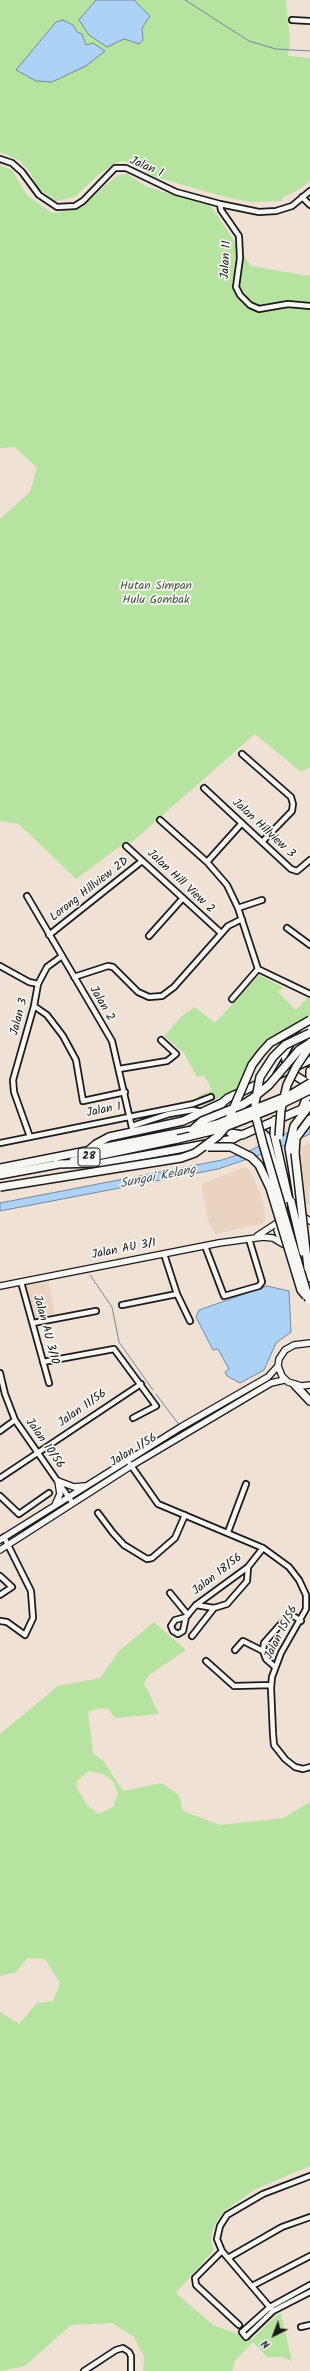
<!DOCTYPE html>
<html>
<head>
<meta charset="utf-8">
<style>
  body { margin:0 }
  #map { position:relative; width:310px; height:2371px; overflow:hidden; background:#efe2d5; font-family:Kalam,sans-serif }
  canvas { display:block }
  .north { position:absolute; left:254px; top:2315px; width:40px; height:40px; -webkit-text-stroke:3px #f6f6f2; paint-order:stroke; rotate:222deg; font-size:11px; font-weight:700; line-height:16px; text-align:center; color:#1c1c1c }
  .north::after { content:''; display:block; margin:auto; width:14px; height:18px; background:#1c1c1c; clip-path:polygon(50% 0,100% 100%,50% 72%,0 100%) }
</style>
</head>
<body>
<div id="map">
<canvas width="310" height="2371"></canvas>
<div class="north">N</div>
</div>
<script>
const g = document.querySelector('canvas').getContext('2d');
g.lineJoin = 'round';
function fill(path, color) { g.fillStyle = color; g.fill(path, 'evenodd'); }
const shape = rows => new Path2D(rows.map(r => 'M' + r).join(''));
function stroke(path, color, width, dash) { g.strokeStyle = color; g.lineWidth = width; g.lineCap = dash ? 'butt' : 'round'; g.setLineDash(dash || []); g.stroke(path); }
function drawText(font, color, halo, rows, align = 'center') {
  g.font = font + ' Kalam,sans-serif'; g.lineWidth = 3.5; g.setLineDash([]); g.textBaseline = 'middle'; g.strokeStyle = halo; g.fillStyle = color; for (const [text, x, y, turn = 0] of rows) {
    g.save(); g.translate(x, y); g.rotate((+turn || 0) * Math.PI / 180); g.textAlign = isNaN(turn) ? turn : align; if (halo) g.strokeText(text, 0, 0); g.fillText(text, 0, 0); g.restore();
  }
}
fill(shape([
  [310,1143,310,1206,305,1203,297,1149],
  [245,1167,250,1170,260,1192,266,1219,262,1224,215,1234,208,1220,201,1184],
  [48,1280,56,1317,34,1321,24,1285]
]), '#ead4c0');
fill(shape([
  [0,0,286,0,290,42,288,56,310,58,310,181,300,189,282,198,282,201,251,202,229,198,152,176,131,163,123,161,114,164,98,175,75,197,56,201,37,187,30,172,19,160,0,152],
  [0,165,12,170,27,195,52,213,81,208,107,184,119,175,127,174,147,187,211,206,251,266,310,276,310,767,301,772,255,734,131,843,127,841,76,879,19,824,0,821,0,519,30,492,37,468,15,447,0,448],
  [259,975,284,988,278,992,296,1010,308,997,310,1000,310,1019,265,1045,238,1089,203,1106,198,1096,212,1090,204,1075,197,1077,184,1053,164,1036,182,1016,195,1007,215,1023],
  [154,1622,186,1650,149,1675,144,1683,159,1714,115,1718,109,1709,100,1708,88,1712,93,1753,104,1762,123,1791,162,1783,179,1795,183,1811,220,1825,283,1818,310,1802,310,1774,310,2166,256,2189,223,2212,214,2226,211,2240,214,2250,176,2293,213,2325,252,2339,278,2314,281,2314,292,2361,281,2357,267,2357,253,2342,235,2361,232,2371,143,2371,144,2357,134,2337,112,2323,71,2325,25,2366,0,2371,0,2012,19,2024,37,2003,53,2001,60,1983,45,1959,28,1958,16,1972,0,1976,0,1734,58,1686,100,1678,119,1651],
  [89,1771,104,1774,113,1781,118,1794,113,1807,99,1814,88,1806,76,1787,78,1780]
]), '#b7e3a1');
const water = shape([
  [96,0,134,0,150,16,142,28,143,40,139,44,124,39,107,47,89,35,79,20,96,0],
  [63,20,73,25,77,32,82,34,86,45,93,43,105,51,86,66,52,82,36,81,16,70,56,22,63,20],
  [310,1122,310,1134,274,1150,218,1169,0,1211,0,1203,222,1160,249,1151,310,1122],
  [267,1286,289,1291,291,1332,276,1343,264,1370,240,1383,227,1376,225,1372,229,1369,218,1349,213,1350,196,1317,199,1310,267,1286]
]);
fill(water, '#acd2f5');
stroke(water, '#72899e', 1);
stroke(shape([
  [185,0,249,41,276,49,310,51],
  [90,1275,112,1307,119,1342,153,1390],
  [156,1394,180,1426]
]), '#72899e', 1);
const minor = shape([
  [292,20,310,21],
  [0,159,12,163,22,172,39,195,57,207,75,206,83,201,115,168,126,168,176,192,220,204,259,212,276,211,292,206,310,191],
  [302,197,310,205],
  [220,204,221,210,239,236,240,258,236,287,240,295,250,305,259,309,288,304,310,306],
  [242,754,291,797,293,804,292,811,262,842],
  [204,788,291,869,297,871,310,860],
  [160,820,207,862,227,885,238,908,258,969,310,994],
  [126,846,221,933],
  [207,862,242,823],
  [27,896,112,1041,133,1132],
  [238,908,262,900],
  [287,928,310,945],
  [49,935,142,861],
  [149,936,183,898],
  [0,966,29,982,38,984],
  [74,977,108,966,113,967,138,992,149,997,162,996,174,987,228,926,242,919],
  [232,999,258,969],
  [34,1006,47,1015,63,1036,76,1060,83,1101,125,1092],
  [299,1036,310,1026],
  [286,1066,284,1057,292,1042],
  [119,1069,167,1061,176,1054,161,1040],
  [265,1081,282,1052],
  [132,1126,169,1114,193,1110,215,1115],
  [30,1137,14,1092,13,1080,34,1006,38,984,47,967,62,956],
  [0,1143,193,1104,211,1097],
  [205,1246,224,1296,259,1286,262,1282,249,1239],
  [164,1254,177,1294,190,1321],
  [21,1282,49,1383],
  [122,1305,177,1294],
  [33,1323,96,1311],
  [43,1362,114,1349,156,1406,133,1418],
  [0,1373,5,1394,15,1420,72,1502],
  [0,1431,15,1420],
  [130,1464,158,1504,263,1548,289,1567,299,1580,306,1595,306,1609,281,1653,272,1677,271,1688,273,1734,274,1745,285,1759,295,1767,303,1769,310,1767],
  [0,1478,141,1384],
  [0,1496,19,1514,49,1493],
  [98,1513,113,1533,124,1545,147,1559,152,1558,175,1538,185,1515],
  [228,1532,246,1484],
  [170,1593,188,1615],
  [0,1595,12,1587,0,1576],
  [196,1605,214,1608,227,1604,247,1581,248,1567],
  [186,1617,175,1620,171,1626,173,1631,178,1634,183,1631,186,1617,196,1605,248,1567,263,1548],
  [0,1621,7,1622,25,1635,33,1618,31,1591,4,1537],
  [192,1636,214,1608],
  [235,1650,243,1641,263,1651],
  [206,1661,234,1686,271,1685],
  [275,1667,266,1659,263,1651,264,1643,288,1616,292,1615,301,1621],
  [222,2251,195,2278,196,2285,239,2325],
  [228,2258,282,2227,310,2217],
  [310,2285,270,2307,242,2332,246,2337,273,2311,310,2292],
  [252,2286,310,2256],
  [273,2311,222,2251,217,2239,220,2226,227,2215,263,2194,310,2176],
  [301,2327,310,2325],
  [84,2371,116,2350,123,2348,129,2352,131,2356,131,2371]
]);
const major = shape([
  [257,1236,280,1221],
  [282,1243,277,1230,284,1217,298,1213,310,1221],
  [0,1286,219,1243,263,1237,273,1238,283,1244],
  [310,1343,294,1345,285,1350,279,1359,278,1366,282,1376,288,1382,301,1386,310,1385],
  [58,1481,74,1487,84,1486],
  [55,1505,60,1494,58,1481],
  [0,1540,181,1427,268,1377,278,1366],
  [0,1550,131,1466,271,1383,284,1380]
]);
const highway = shape([
  [288,1071,304,1081,307,1088,308,1094,302,1109,242,1135,231,1133,221,1125,219,1111,222,1103,228,1098,310,1060],
  [310,1071,310,1076],
  [275,1120,274,1134,288,1196,291,1205,302,1215],
  [257,1128,266,1136,284,1202,283,1213],
  [89,1150,96,1144,109,1137,183,1121,222,1103],
  [295,1153,296,1138,310,1119],
  [73,1161,178,1139],
  [56,1164,103,1163,233,1139,240,1135],
  [0,1168,192,1130],
  [0,1175,59,1164],
  [297,1196,289,1148,294,1126,310,1105],
  [308,1268,310,1278],
  [295,1385,310,1401]
]);
stroke(minor, '#1c1c1c', 8);
stroke(major, '#1c1c1c', 8);
stroke(highway, '#1c1c1c', 10);
stroke(minor, '#f6f6f2', 4.5);
stroke(major, '#f6f6f2', 5.5);
stroke(highway, '#f6f6f2', 7);
const highwayBridge = shape([
  [192,1130,202,1121,242,1105,253,1098,269,1085,299,1050,310,1043],
  [194,1130,217,1124,290,1095,310,1083],
  [279,1136,281,1110,287,1085,296,1067,310,1046],
  [178,1139,220,1129,271,1109,310,1090],
  [208,1147,231,1147,251,1157,259,1165,270,1188,301,1290,306,1296],
  [295,1153,308,1268],
  [0,1187,181,1158,195,1153,218,1136,225,1128,252,1065,261,1053,270,1043,310,1020],
  [291,1201,303,1252],
  [309,1300,263,1144,256,1117,255,1103,260,1077,273,1057,285,1045,310,1033]
]);
stroke(highwayBridge, '#1c1c1c', 10, []);
stroke(highwayBridge, '#f6f6f2', 7);
for (const [x, y, w] of [
  [89,1157,22]
]) { const box = new Path2D(); box.roundRect(x - w / 2, y - 9, w, 18, 3); g.fillStyle = '#f6f6f2'; g.fill(box); stroke(box, '#1c1c1c', 1); }
drawText('bold 11px', '#1c1c1c', null, [
  ["28",89,1157]
]);
drawText('12px', '#1c1c1c', '#f6f6f2', [
  ["Jalan 1",146,168,24],
  ["Jalan 11",227,260,-87],
  ["Jalan Hillview 3",263,829,43],
  ["Jalan Hill View 2",180,882,43],
  ["Lorong Hillview 2D",90,890,-38],
  ["Jalan 2",101,1004,60],
  ["Jalan 3",20,1017,-75],
  ["Jalan 1",104,1111,-11],
  ["Jalan AU 3/1",124,1250,-11],
  ["Jalan AU 3/10",45,1330,75],
  ["Jalan 11/56",83,1409,-35],
  ["Jalan 10/56",44,1444,55],
  ["Jalan 1/56",134,1451,-31],
  ["Jalan 18/56",218,1575,-38],
  ["Jalan 15/56",282,1633,-63]
]);
drawText('12px', '#4a5844', '#f6f6f2', [
  ["Hutan Simpan",156,587],
  ["Hulu Gombak",156,601]
]);
drawText('italic 13px', '#47535d', '#f6f6f2', [
  ["Sungai Kelang",158,1178,-11]
]);
</script>
</body>
</html>
